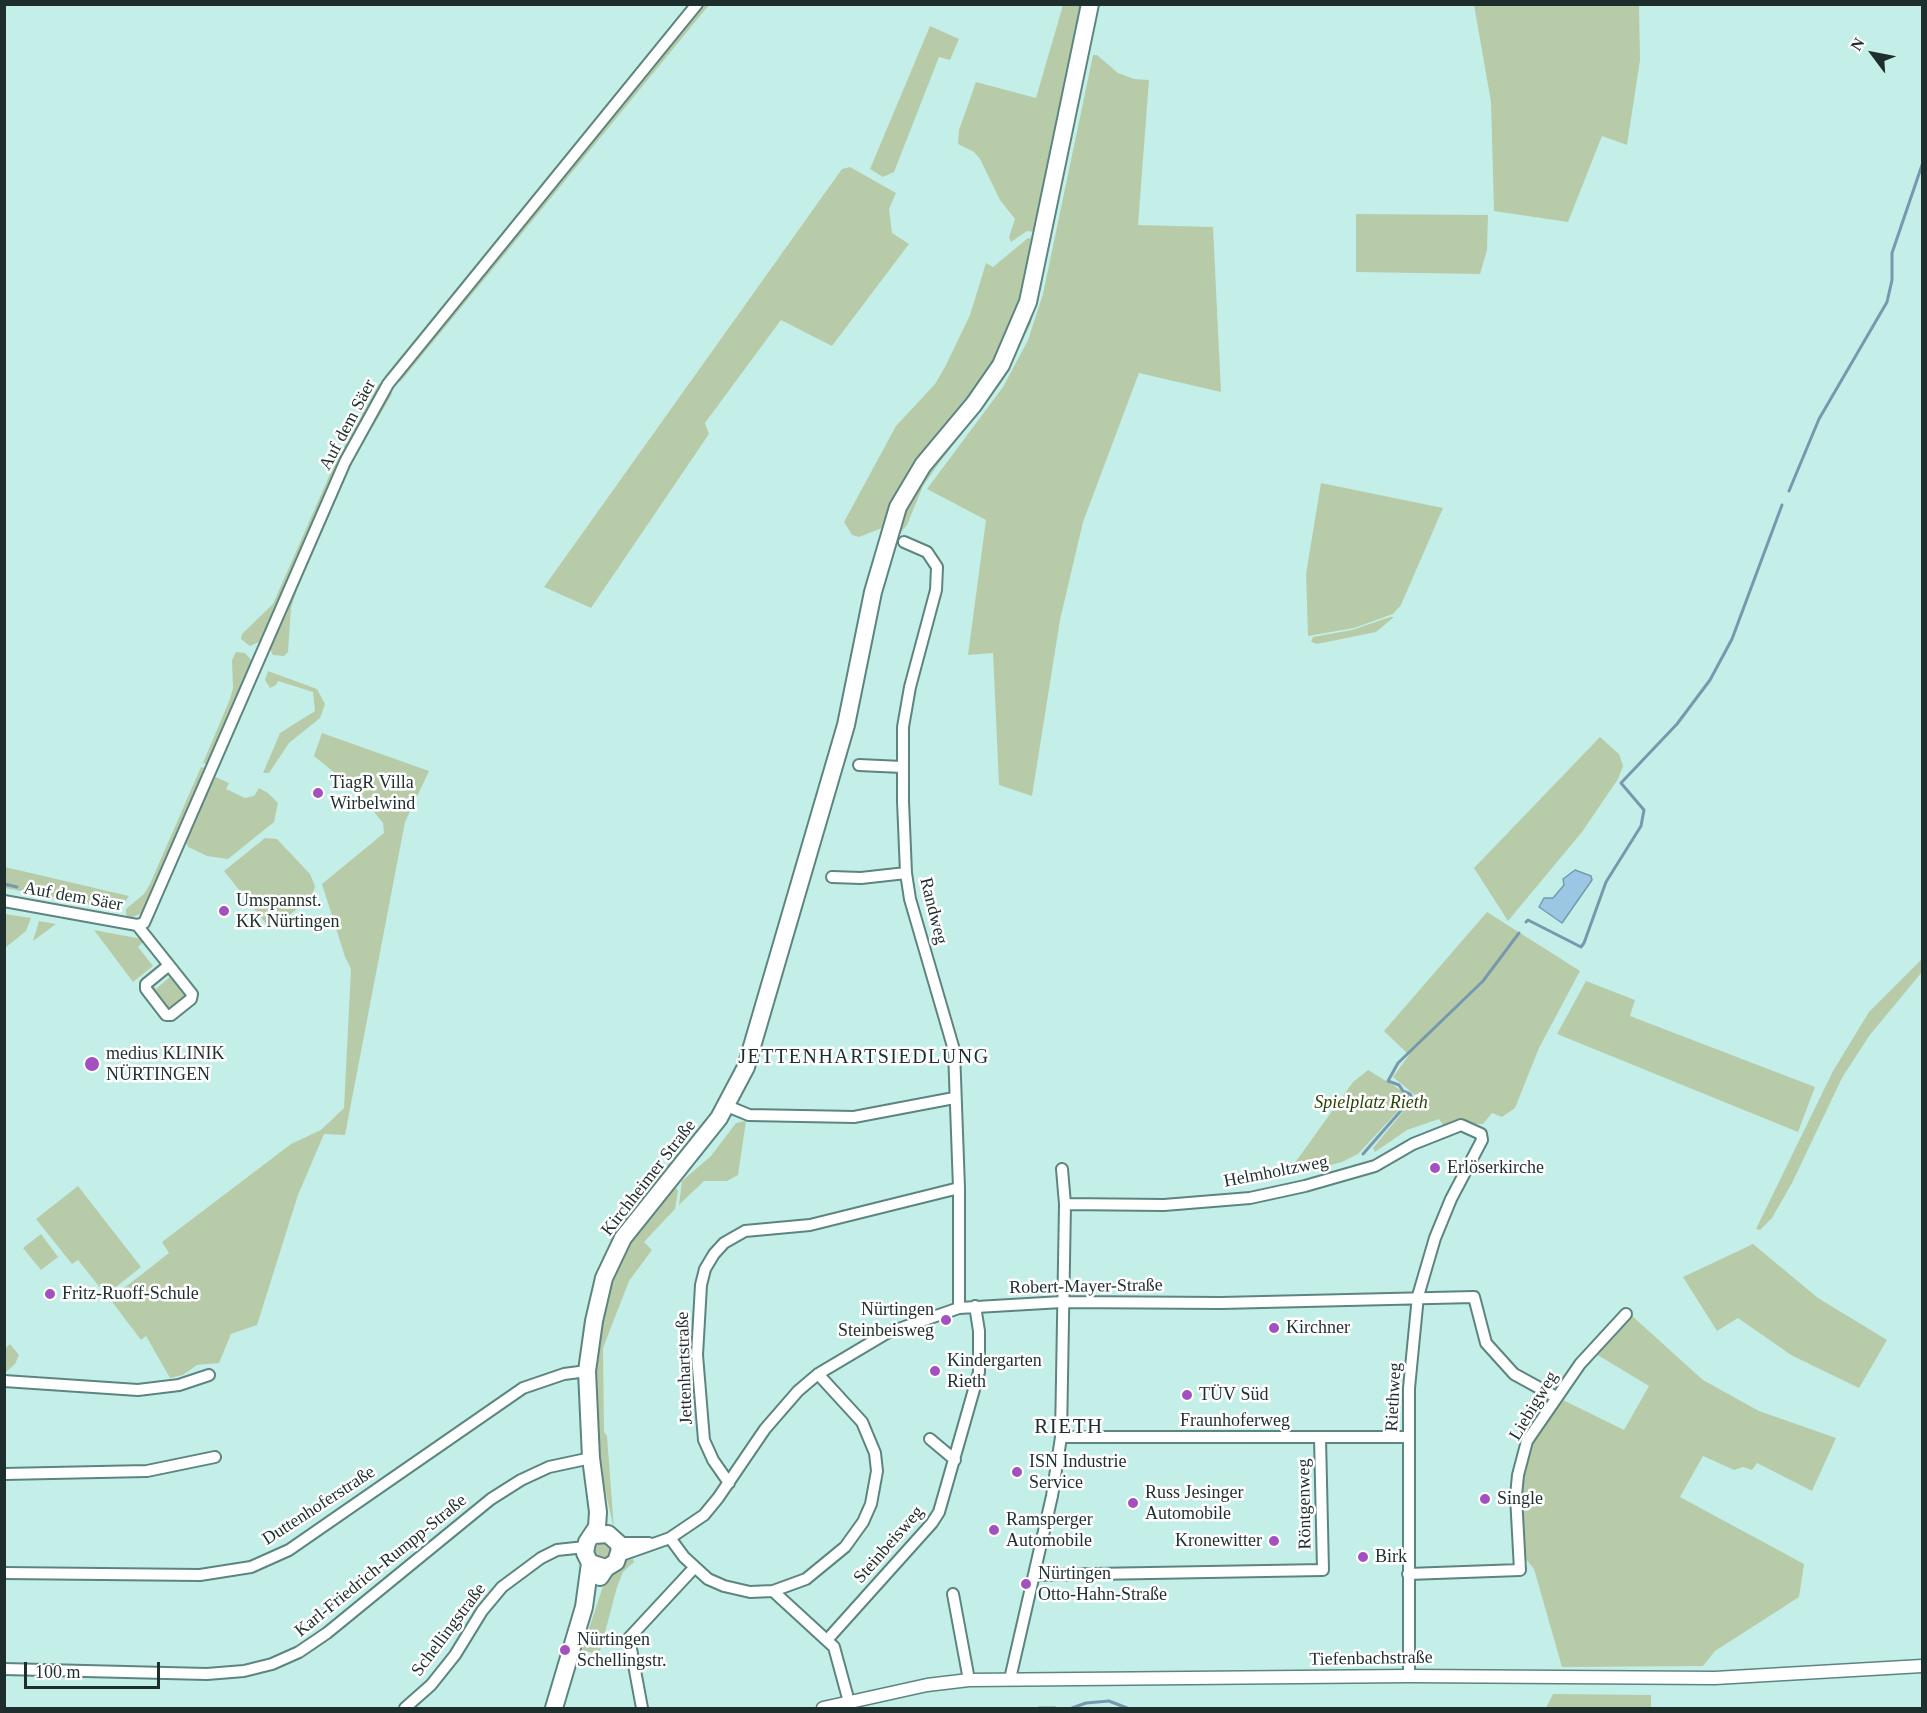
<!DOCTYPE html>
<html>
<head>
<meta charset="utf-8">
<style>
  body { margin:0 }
  #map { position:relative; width:1927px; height:1713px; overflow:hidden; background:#c4efe8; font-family:Georgia,serif }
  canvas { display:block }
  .frame { position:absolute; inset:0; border:6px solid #1e2e2c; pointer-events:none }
  .north { position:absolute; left:1843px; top:24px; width:60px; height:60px; -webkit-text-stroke:4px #fff; paint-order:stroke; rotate:302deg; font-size:16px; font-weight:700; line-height:24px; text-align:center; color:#1e2e2c }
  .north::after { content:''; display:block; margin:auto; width:21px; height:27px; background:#1e2e2c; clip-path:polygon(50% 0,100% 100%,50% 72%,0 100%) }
  .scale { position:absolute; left:24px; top:1662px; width:136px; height:27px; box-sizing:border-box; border:3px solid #1e2e2c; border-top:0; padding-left:8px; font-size:18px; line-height:21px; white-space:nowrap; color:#1e2e2c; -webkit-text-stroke:4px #fff; paint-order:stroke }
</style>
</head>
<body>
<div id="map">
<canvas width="1927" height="1713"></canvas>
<div class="frame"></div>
<div class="north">N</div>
<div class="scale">100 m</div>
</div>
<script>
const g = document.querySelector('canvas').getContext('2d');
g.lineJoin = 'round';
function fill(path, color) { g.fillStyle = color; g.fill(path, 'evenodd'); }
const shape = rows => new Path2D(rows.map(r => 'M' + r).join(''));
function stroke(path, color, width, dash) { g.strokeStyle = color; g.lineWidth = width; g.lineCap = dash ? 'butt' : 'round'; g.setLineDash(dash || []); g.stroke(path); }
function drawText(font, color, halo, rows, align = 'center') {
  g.font = font + ' Georgia,serif'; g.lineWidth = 5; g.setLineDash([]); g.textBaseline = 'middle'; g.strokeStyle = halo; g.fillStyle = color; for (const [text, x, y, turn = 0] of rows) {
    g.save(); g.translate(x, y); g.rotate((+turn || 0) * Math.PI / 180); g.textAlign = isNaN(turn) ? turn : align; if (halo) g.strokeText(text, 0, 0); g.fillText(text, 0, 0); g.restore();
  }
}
fill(shape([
  [687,5,691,5,388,376,384,377],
  [702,5,709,5,401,381,396,383],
  [1063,5,1083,5,1035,232,1027,231,1011,242,1009,237,1015,219,1000,200,980,159,974,152,958,144,959,130,976,82,1036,98],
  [1474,5,1639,5,1640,60,1627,145,1602,136,1568,222,1494,211,1491,102],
  [930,26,959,39,950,60,939,57,894,172,883,177,870,169],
  [1089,50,1055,220,1031,323,1004,379,937,466,923,486,907,525,900,533,897,532,908,499,1012,355],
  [1093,55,1097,55,1118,73,1134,79,1149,80,1138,225,1213,227,1221,392,1139,373,1083,522,1060,620,1032,796,999,785,993,653,968,655,986,520,927,489,1003,387,1028,340,1043,294],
  [850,167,896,193,889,209,892,233,909,244,832,346,781,320,705,423,709,434,591,608,544,587,842,169],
  [1356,214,1488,215,1487,250,1480,274,1356,272],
  [1028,238,1035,240,1017,312,1000,351,979,387,896,497,882,528,859,537,852,535,844,522,896,426,935,384,945,367,970,315,986,263,993,267],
  [379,384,381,385,339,461,261,641,250,646,241,639,242,634,273,604,334,465],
  [390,389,392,394,354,459,297,590,291,608,288,652,284,656,273,655,268,646,351,456],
  [1321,483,1443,508,1401,605,1393,614,1354,628,1308,636,1306,574],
  [1390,617,1394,617,1376,632,1317,644,1311,642,1313,637,1352,630],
  [236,652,245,653,252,661,207,764,203,763,230,699,233,688,232,660],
  [268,671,317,689,325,704,320,718,289,743,269,773,263,773,280,733,315,711,313,692,278,681,276,685,270,688,265,680],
  [322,733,429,771,405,822,345,1135,324,1134,298,1195,257,1325,231,1334,219,1363,197,1365,183,1375,170,1378,146,1336,141,1340,110,1299,169,1253,162,1242,291,1144,321,1130,344,1108,351,969,345,957,322,884,384,833,383,823,357,791,314,756],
  [1600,737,1619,754,1623,766,1618,779,1582,832,1508,921,1474,868],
  [201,767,205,768,145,907,140,914,130,918,126,915,126,909,144,894,150,884],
  [213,776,229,783,226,789,245,798,254,796,259,788,268,793,278,803,274,822,228,859,207,856,188,847,186,842],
  [265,838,277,839,310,874,315,886,312,897,271,930,224,871],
  [5,867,129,896,119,910,5,888],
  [1487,912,1580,971,1539,1048,1515,1108,1502,1117,1492,1113,1483,1124,1475,1124,1461,1119,1443,1125,1439,1119,1407,1130,1375,1152,1373,1148,1416,1096,1393,1077,1409,1055,1384,1031],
  [5,914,31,918,26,931,5,948],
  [39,921,56,924,33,941],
  [94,930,142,939,144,941,138,947,153,966,133,982],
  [1922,959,1922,972,1869,1036,1842,1078,1792,1183,1772,1218,1760,1230,1756,1229,1833,1071,1869,1012],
  [171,976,185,994,184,1000,171,1010,165,1009,149,989,151,983,156,989],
  [1586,981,1635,1000,1630,1016,1815,1087,1798,1132,1557,1034],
  [1368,1070,1409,1095,1409,1099,1358,1154,1342,1162,1296,1174,1289,1171,1353,1082],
  [746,1121,738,1175,727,1181,704,1181,679,1205,682,1181,711,1156,736,1123],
  [674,1157,678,1160,612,1247,610,1237],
  [674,1185,678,1191,675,1209,644,1242,652,1250,629,1281,603,1348,604,1432,607,1436,614,1529,597,1454,593,1387,598,1326,618,1254],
  [78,1186,141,1267,106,1295,78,1260,72,1264,36,1219],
  [41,1234,58,1257,41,1270,23,1248],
  [1753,1244,1818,1298,1887,1340,1859,1388,1791,1355,1738,1318,1717,1331,1683,1277],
  [1631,1315,1703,1380,1759,1411,1836,1438,1812,1491,1757,1463,1752,1470,1743,1467,1734,1470,1703,1456,1680,1497,1804,1564,1799,1597,1715,1651,1703,1666,1562,1667,1534,1569,1526,1559,1521,1521,1522,1479,1535,1438,1561,1399,1624,1430,1649,1386,1596,1354],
  [10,1344,19,1355,15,1364,5,1373,5,1349],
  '594 1550a8 8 0 1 1 16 0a8 8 0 1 1-16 0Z',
  [633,1559,634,1562,623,1572,617,1587,599,1655,582,1650,606,1577,625,1561],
  [1553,1694,1651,1695,1651,1708,1546,1708]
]), '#b8cba9');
const water = shape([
  [1575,870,1591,876,1592,880,1562,923,1539,907,1544,898,1553,898,1564,885,1563,879,1575,870]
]);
fill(water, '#9bc7e4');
stroke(water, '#7699ad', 1.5);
stroke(shape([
  [1789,491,1819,419,1887,302,1892,280,1892,253,1922,165],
  [4,884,17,887],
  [1526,922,1528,920,1581,947,1584,943,1606,882,1641,826,1644,810,1621,783,1677,724,1710,680,1732,639,1782,505],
  [1363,1154,1412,1098,1410,1094,1403,1091,1399,1085,1388,1081,1398,1063,1483,981,1519,933],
  [1039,1708,1055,1708],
  [1072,1708,1086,1703,1109,1701,1127,1708]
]), '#7699ad', 3);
const minor = shape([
  [904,542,927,552,937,567,936,590,910,687,903,727,903,801,906,873,910,899,954,1050,959,1188,959,1308],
  [859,765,902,767],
  [832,877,861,878,906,873],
  [4,901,137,925,144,923,345,462,388,384,697,4],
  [137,925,192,994,191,999,171,1015,166,1015,146,989,146,984,168,966],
  [727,1106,749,1115,854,1117,954,1098],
  [1065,1204,1164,1205,1250,1198,1305,1186,1375,1166,1413,1144,1461,1125,1481,1134,1482,1140,1451,1199,1435,1238,1418,1296,1409,1388,1409,1676],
  [4,1381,138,1390,179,1385,209,1375],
  [1061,1437,1408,1437],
  [930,1439,955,1460],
  [4,1474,147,1471,215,1457],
  [729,1483,713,1460,704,1440,697,1355,701,1285,705,1269,714,1254,724,1243,745,1231,810,1225,959,1188],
  [670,1538,684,1557,708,1579,724,1586,750,1592,773,1591,806,1579,845,1547,863,1522,871,1504,877,1471,875,1453,862,1422,818,1374],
  [618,1543,649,1543],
  [619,1556,670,1538,704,1515,718,1498,765,1429,798,1391,818,1374,887,1333,959,1308,1062,1302,1221,1303,1474,1297,1486,1343,1514,1374,1556,1397],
  [4,1573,200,1575,251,1567,289,1550,523,1388,564,1374,587,1371],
  [1408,1574,1520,1570,1516,1496,1518,1475,1527,1441,1580,1364,1626,1314],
  [1035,1575,1323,1570,1320,1438],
  [773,1591,834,1647,849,1702],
  [953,1594,969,1680],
  [827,1640,932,1523,939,1512,979,1372,979,1331,975,1306],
  [4,1669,207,1674,244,1671,272,1664,299,1652,327,1633,491,1499,521,1480,549,1467,591,1458],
  [1010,1679,1052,1496,1061,1437,1065,1204,1062,1169],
  [405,1708,431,1685,455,1655,482,1611,502,1587,541,1558,557,1550,585,1547],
  [642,1708,629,1638,694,1568]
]);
const tertiary = shape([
  [823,1708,927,1685,969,1680,1409,1676,1715,1678,1922,1666]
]);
const primary = shape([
  [594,1535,608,1534,618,1543,620,1549,616,1562,606,1568,600,1577],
  [606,1568,590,1563,585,1553,587,1542,597,1527,598,1512,591,1458,587,1371,594,1321,604,1278,623,1238,719,1118,746,1067,846,725,873,592,898,507,923,465,974,404,1001,365,1028,302,1090,4],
  [554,1708,584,1607,590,1563]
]);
stroke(minor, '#5c857f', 14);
stroke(tertiary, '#5c857f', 15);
stroke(primary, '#5c857f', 20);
stroke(minor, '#fff', 10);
stroke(tertiary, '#fff', 12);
stroke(primary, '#fff', 16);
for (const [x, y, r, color] of [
  [318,793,6,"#a351c0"],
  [224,911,6,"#a351c0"],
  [92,1064,8,"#a351c0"],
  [1435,1168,6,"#a351c0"],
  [50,1294,6,"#a351c0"],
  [946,1320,6,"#a351c0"],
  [1274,1328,6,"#a351c0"],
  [935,1371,6,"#a351c0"],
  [1187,1395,6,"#a351c0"],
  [1017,1472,6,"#a351c0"],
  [1485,1499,6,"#a351c0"],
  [1133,1503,6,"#a351c0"],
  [994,1530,6,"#a351c0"],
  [1274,1541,6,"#a351c0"],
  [1363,1557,6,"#a351c0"],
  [1026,1584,6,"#a351c0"],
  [565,1650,6,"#a351c0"]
]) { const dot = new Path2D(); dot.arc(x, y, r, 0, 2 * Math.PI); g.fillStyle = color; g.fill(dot); stroke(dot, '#fff', 2); }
drawText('18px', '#1e2e2c', '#fff', [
  ["Auf dem Säer",348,425,-62],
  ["Auf dem Säer",73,897,10],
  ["Randweg",933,911,76],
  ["Helmholtzweg",1276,1172,-11],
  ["Kirchheimer Straße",649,1178,-52],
  ["Robert-Mayer-Straße",1086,1287,-1],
  ["Jettenhartstraße",685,1368,-92],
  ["Riethweg",1394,1397,-87],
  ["Liebigweg",1534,1406,-59],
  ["Fraunhoferweg",1235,1421],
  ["Röntgenweg",1305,1504,-91],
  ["Duttenhoferstraße",319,1506,-33],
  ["Steinbeisweg",889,1545,-49],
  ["Karl-Friedrich-Rumpp-Straße",381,1566,-39],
  ["Schellingstraße",449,1630,-53],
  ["Tiefenbachstraße",1371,1659,-1]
]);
drawText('18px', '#1e2e2c', '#fff', [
  ["TiagR Villa",330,783],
  ["Wirbelwind",330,804],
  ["Umspannst.",236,901],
  ["KK Nürtingen",236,922],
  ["medius KLINIK",106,1054],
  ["NÜRTINGEN",106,1075],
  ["Erlöserkirche",1447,1168],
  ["Fritz-Ruoff-Schule",62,1294],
  ["Nürtingen",934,1310,"right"],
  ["Steinbeisweg",934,1331,"right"],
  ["Kirchner",1286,1328],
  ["Kindergarten",947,1361],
  ["Rieth",947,1382],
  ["TÜV Süd",1199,1395],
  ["ISN Industrie",1029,1462],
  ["Service",1029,1483],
  ["Russ Jesinger",1145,1493],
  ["Automobile",1145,1514],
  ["Single",1497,1499],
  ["Ramsperger",1006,1520],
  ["Automobile",1006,1541],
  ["Kronewitter",1262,1541,"right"],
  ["Birk",1375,1557],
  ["Nürtingen",1038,1574],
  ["Otto-Hahn-Straße",1038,1595],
  ["Nürtingen",577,1640],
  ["Schellingstr.",577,1661]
], 'left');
drawText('italic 18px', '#294508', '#fff', [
  ["Spielplatz Rieth",1371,1103]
]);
g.letterSpacing = '1.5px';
drawText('20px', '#1e2e2c', '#fff', [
  ["JETTENHARTSIEDLUNG",864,1058]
]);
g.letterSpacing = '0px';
g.letterSpacing = '1.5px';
drawText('21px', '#1e2e2c', '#fff', [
  ["RIETH",1069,1427]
]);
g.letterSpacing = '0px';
</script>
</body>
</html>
